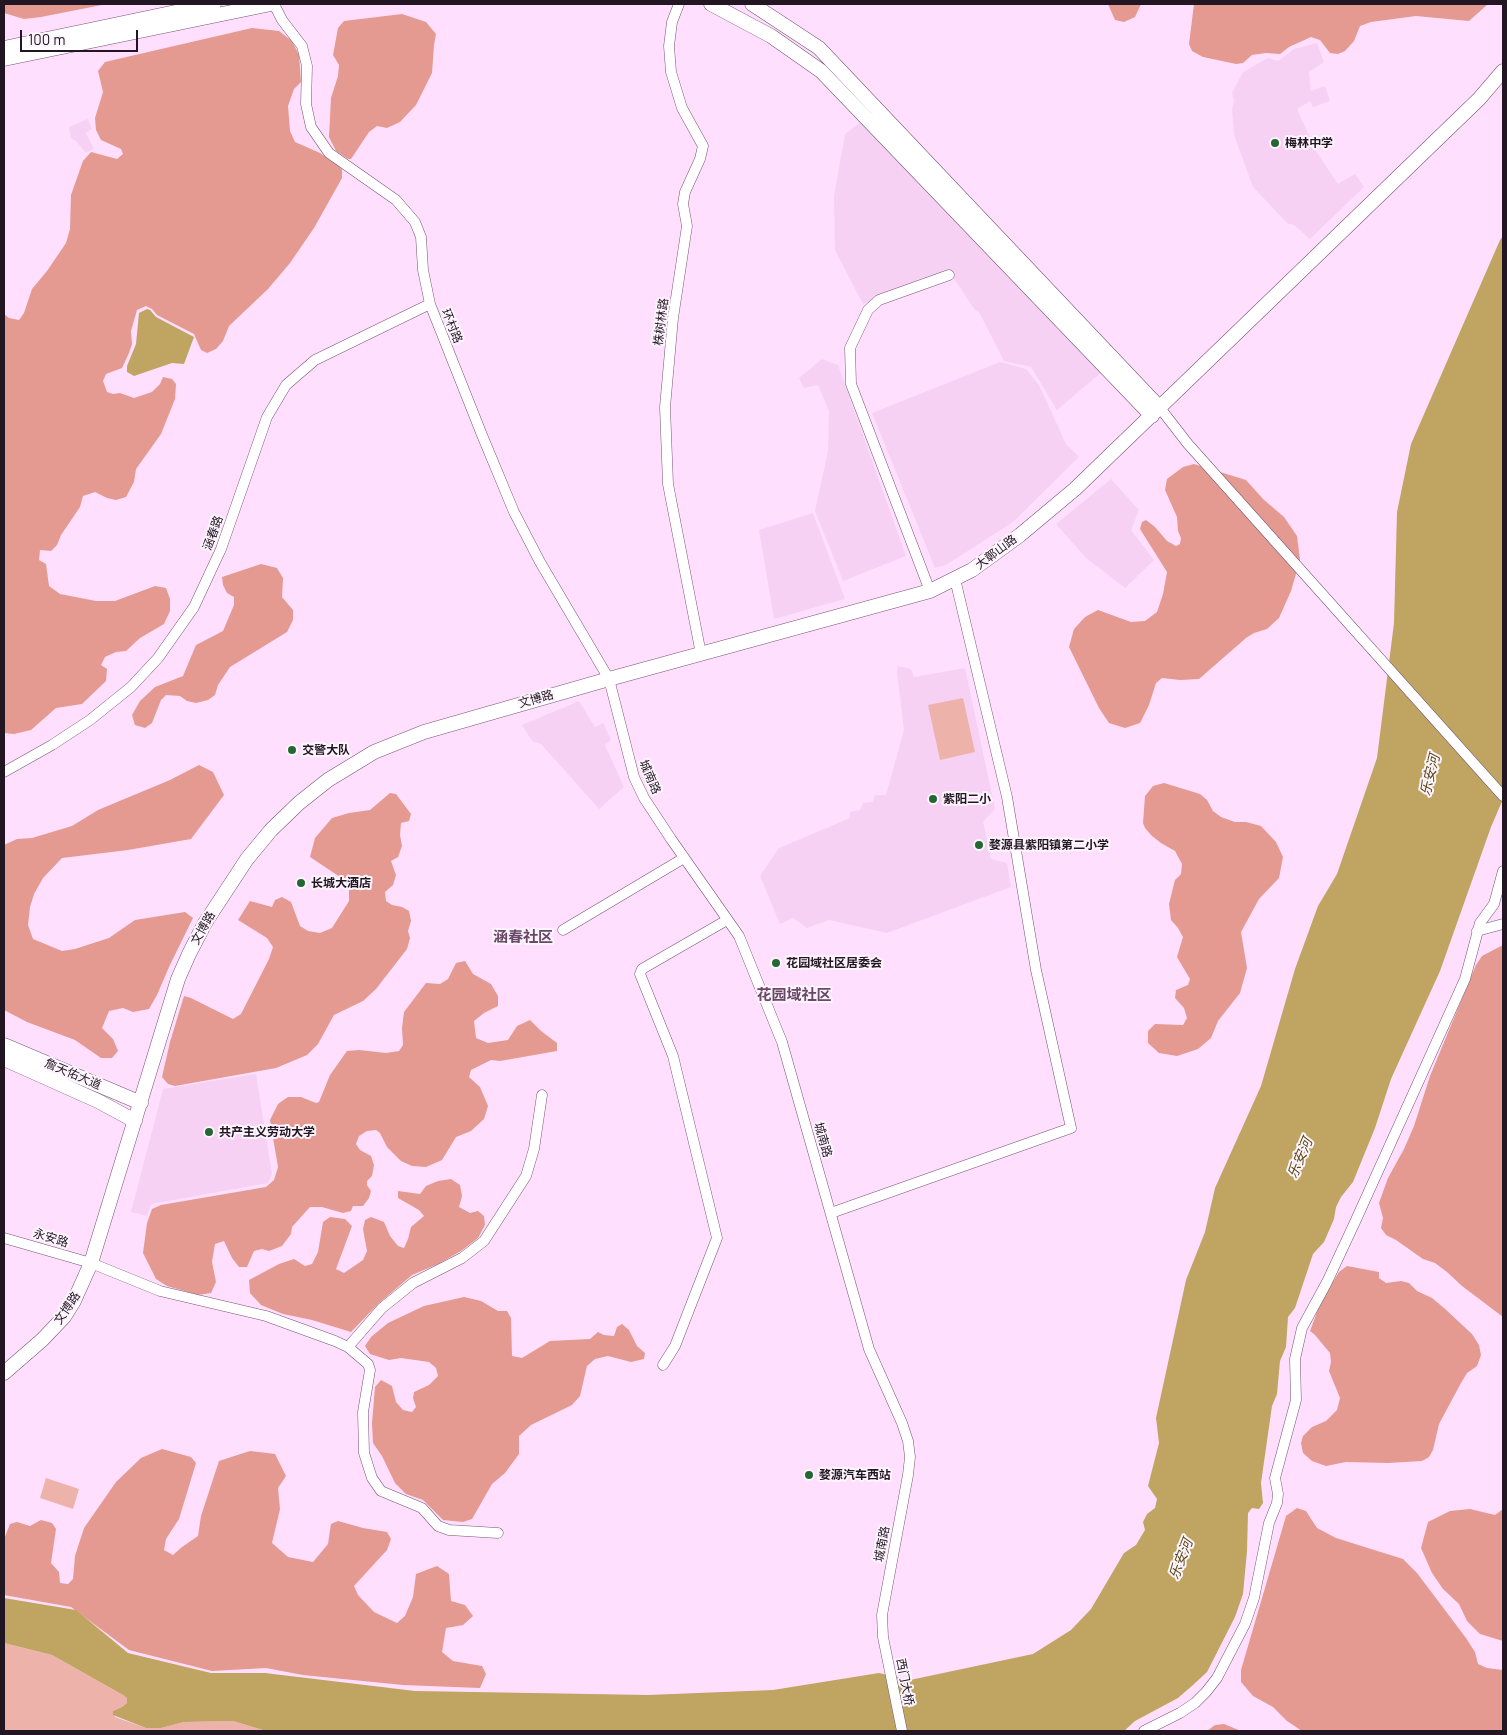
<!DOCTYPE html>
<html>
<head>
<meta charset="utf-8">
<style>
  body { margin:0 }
  #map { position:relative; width:1507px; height:1735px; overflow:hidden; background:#ffdffd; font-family:Barlow,sans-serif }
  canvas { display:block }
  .frame { position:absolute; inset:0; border:5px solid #231623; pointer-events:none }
  .scale { position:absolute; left:20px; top:30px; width:118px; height:22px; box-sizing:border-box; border:2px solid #231623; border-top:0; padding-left:6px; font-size:15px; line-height:18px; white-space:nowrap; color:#231623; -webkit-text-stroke:4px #fdf5fd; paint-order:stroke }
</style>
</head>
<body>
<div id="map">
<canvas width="1507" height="1735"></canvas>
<div class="frame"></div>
<div class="scale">100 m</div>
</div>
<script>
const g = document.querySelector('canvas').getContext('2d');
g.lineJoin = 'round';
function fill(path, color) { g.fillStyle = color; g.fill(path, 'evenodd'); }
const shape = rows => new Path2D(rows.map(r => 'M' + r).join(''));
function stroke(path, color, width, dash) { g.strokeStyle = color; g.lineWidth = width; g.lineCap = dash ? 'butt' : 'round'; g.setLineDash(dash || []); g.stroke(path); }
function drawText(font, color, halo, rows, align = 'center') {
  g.font = font + ' Barlow,"Noto Sans SC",sans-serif'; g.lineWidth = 4; g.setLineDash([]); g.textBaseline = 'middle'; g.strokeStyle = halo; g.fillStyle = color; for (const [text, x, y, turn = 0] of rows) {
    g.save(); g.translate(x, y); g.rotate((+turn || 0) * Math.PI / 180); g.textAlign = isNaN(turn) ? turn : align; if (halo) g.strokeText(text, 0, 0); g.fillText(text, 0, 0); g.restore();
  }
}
fill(shape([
  [1317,43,1324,62,1309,72,1311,91,1325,86,1330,101,1313,107,1310,101,1297,109,1316,151,1338,184,1355,174,1364,187,1310,239,1294,225,1288,224,1253,187,1234,135,1232,109,1234,101,1232,93,1243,72,1268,58,1278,61,1294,49],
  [88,119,92,129,86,133,94,149,86,153,76,141,71,138,69,127],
  [864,120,1102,372,1057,410,1031,367,1004,361,979,312,975,310,949,271,863,304,835,250,834,196,845,134],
  [822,359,838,365,906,556,843,581,815,511,828,451,829,411,818,385,804,388,799,378],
  [1000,362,1026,369,1039,385,1066,444,1079,457,1013,522,946,565,935,568,872,413],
  [1111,479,1139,510,1131,530,1154,560,1125,588,1086,558,1056,524],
  [813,513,845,599,774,619,759,530],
  [898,666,911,669,914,677,965,668,995,809,983,822,991,859,1007,863,1011,887,887,933,829,920,807,928,793,918,780,924,760,876,779,848,850,818,850,812,860,810,863,803,873,802,875,795,886,795,904,730,897,673],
  [579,701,595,727,603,723,611,740,605,745,624,787,599,809,541,744,532,741,522,725],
  [256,1074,272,1174,268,1183,151,1204,147,1216,131,1212,163,1089]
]), '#f6d1f4');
fill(shape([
  [963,698,975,752,940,760,928,705],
  [46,1478,79,1489,73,1509,40,1498],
  [4,1643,52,1655,123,1695,127,1698,127,1703,122,1707,113,1711,115,1717,146,1728,161,1728,184,1722,233,1721,266,1731,4,1731]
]), '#edb3ab');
fill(shape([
  [4,4,107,4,41,17,24,19,4,13],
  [1108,4,1141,4,1135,17,1124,22,1115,20],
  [1194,4,1488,4,1469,21,1416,16,1371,22,1360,26,1354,41,1345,51,1338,54,1330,53,1320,40,1311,37,1289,47,1280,54,1266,53,1252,55,1243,63,1236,64,1203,57,1192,51,1189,44],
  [402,14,426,22,436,34,434,45,432,73,416,105,400,122,387,128,377,126,369,132,351,159,348,159,336,151,329,137,331,98,338,76,339,65,333,55,338,28,344,21],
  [252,28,279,31,292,41,299,55,301,82,294,89,288,106,290,131,295,142,320,153,336,164,342,169,342,178,314,228,290,263,268,289,229,326,223,341,216,349,207,353,201,350,194,334,157,315,152,309,146,306,137,310,131,331,132,344,129,353,122,368,106,374,103,381,107,392,113,394,120,393,134,398,152,392,160,384,163,377,172,379,176,384,175,399,161,434,136,469,134,482,126,497,116,500,107,498,95,492,83,496,80,507,61,535,57,545,51,551,40,550,39,560,46,564,49,586,60,594,96,601,115,601,155,586,166,588,170,599,170,611,164,624,140,638,126,651,116,652,105,657,101,665,107,669,106,681,82,704,56,708,31,730,14,734,4,733,4,314,9,318,19,320,24,313,32,289,47,271,66,243,70,229,71,195,83,161,91,152,117,159,123,154,121,149,101,140,96,130,95,118,103,92,98,71,105,62],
  [1194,464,1246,480,1263,499,1284,517,1297,536,1300,560,1291,591,1279,618,1267,629,1254,633,1246,638,1199,679,1180,680,1162,678,1156,683,1149,705,1140,723,1125,728,1109,723,1099,708,1069,647,1074,629,1085,617,1098,610,1131,622,1145,621,1157,612,1163,594,1167,572,1140,529,1142,522,1146,520,1155,527,1167,541,1176,546,1180,544,1181,538,1178,531,1177,517,1165,490,1167,479,1183,467],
  [261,564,277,568,283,578,282,597,293,610,293,620,287,632,230,667,218,685,215,695,208,700,196,703,187,701,180,696,166,695,161,700,152,723,145,728,135,725,132,715,140,701,155,687,183,676,196,645,223,631,234,605,234,597,227,593,223,585,222,577],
  [199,765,213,772,224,795,191,839,128,850,62,858,43,878,34,894,30,907,28,925,33,939,62,951,75,949,109,938,135,920,185,912,193,918,169,967,157,995,149,1009,133,1012,123,1008,109,1011,102,1028,113,1039,118,1051,112,1058,101,1058,75,1040,27,1022,4,1010,4,845,17,839,32,838,72,826,98,810,170,780],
  [1164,783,1200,794,1207,800,1213,811,1221,817,1235,822,1246,822,1261,826,1276,842,1283,857,1279,878,1259,899,1241,932,1247,968,1240,993,1218,1021,1211,1038,1198,1049,1177,1056,1159,1053,1148,1043,1148,1031,1155,1024,1183,1025,1187,1018,1184,1008,1175,998,1176,990,1188,985,1190,979,1177,957,1183,937,1178,928,1171,920,1169,904,1175,880,1181,874,1182,864,1175,851,1161,843,1152,836,1145,828,1143,823,1145,796,1153,786],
  [390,793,396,794,411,814,409,821,401,823,400,835,402,846,398,857,391,861,396,875,393,885,385,892,386,901,392,905,402,907,409,911,411,921,408,931,410,938,407,949,376,989,363,1001,334,1015,318,1044,307,1055,276,1068,175,1086,168,1084,162,1077,170,1042,184,996,191,998,233,1019,241,1014,269,959,273,947,267,938,238,920,250,901,272,907,275,900,282,897,291,902,300,926,308,931,320,933,332,928,349,901,349,887,343,879,310,857,315,838,332,818,349,813,370,810],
  [1503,945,1503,1317,1462,1286,1447,1272,1435,1263,1423,1259,1396,1240,1386,1235,1381,1228,1383,1218,1379,1203,1388,1178,1404,1149,1414,1126,1430,1076,1476,965,1482,956],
  [465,961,473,974,491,984,498,996,498,1006,484,1013,474,1021,476,1038,488,1043,508,1040,517,1026,530,1020,541,1031,557,1043,557,1051,500,1061,491,1060,471,1070,469,1077,480,1087,488,1106,484,1119,471,1131,456,1137,442,1160,426,1167,412,1166,401,1161,387,1147,380,1133,376,1130,367,1131,359,1136,356,1144,360,1150,371,1156,374,1165,372,1176,367,1181,367,1185,371,1191,369,1198,363,1206,353,1206,351,1211,343,1213,322,1207,310,1207,292,1227,291,1234,282,1246,269,1251,262,1249,254,1251,247,1267,239,1267,232,1258,224,1241,215,1244,212,1262,216,1282,211,1293,198,1295,167,1286,156,1279,143,1253,147,1223,152,1209,161,1205,266,1187,274,1180,278,1167,270,1120,278,1104,288,1097,301,1097,316,1103,319,1102,330,1075,347,1051,359,1050,386,1053,399,1051,403,1045,402,1028,404,1012,426,983,440,984,448,979,456,963],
  [451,1179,460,1185,462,1196,459,1207,470,1213,478,1211,484,1216,485,1225,478,1238,461,1251,438,1264,412,1275,378,1304,351,1332,312,1320,283,1314,261,1305,250,1293,249,1280,279,1264,294,1259,305,1266,312,1264,318,1252,323,1222,330,1217,345,1219,352,1226,336,1269,344,1273,363,1260,367,1251,363,1229,365,1220,371,1217,384,1222,390,1236,398,1246,404,1248,408,1239,411,1227,424,1216,419,1210,398,1198,398,1191,420,1194,426,1186,438,1181],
  [1347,1266,1379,1272,1379,1278,1386,1283,1401,1281,1409,1283,1417,1291,1432,1298,1444,1308,1472,1334,1479,1345,1481,1355,1477,1366,1467,1373,1461,1383,1439,1424,1433,1450,1429,1457,1422,1461,1388,1463,1346,1462,1326,1466,1312,1461,1303,1453,1301,1443,1303,1436,1312,1427,1326,1421,1337,1410,1340,1398,1329,1371,1331,1362,1330,1353,1315,1335,1310,1331,1321,1301,1339,1272],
  [464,1297,481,1301,498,1311,507,1311,511,1318,512,1356,522,1358,550,1341,590,1339,598,1332,604,1335,614,1336,617,1327,622,1324,629,1330,637,1346,645,1353,644,1359,631,1362,608,1356,595,1359,587,1366,580,1396,572,1405,531,1425,519,1436,519,1454,505,1473,492,1484,472,1519,463,1522,443,1520,423,1500,406,1494,395,1483,382,1456,373,1443,372,1423,375,1387,381,1380,392,1386,396,1402,403,1410,412,1412,416,1407,413,1398,414,1392,429,1385,438,1376,436,1368,429,1362,401,1358,389,1360,370,1354,365,1346,371,1337,388,1323,424,1306],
  [162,1449,191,1457,196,1463,179,1519,166,1539,164,1550,173,1555,182,1547,198,1536,201,1516,219,1461,250,1451,275,1454,286,1476,278,1488,280,1509,272,1543,288,1557,313,1562,328,1544,331,1524,338,1521,363,1528,387,1532,391,1539,387,1550,354,1586,358,1595,374,1612,397,1623,405,1616,413,1597,416,1574,437,1566,449,1574,451,1601,465,1605,473,1616,463,1625,446,1628,442,1652,453,1661,482,1666,486,1674,480,1688,403,1685,303,1675,266,1668,212,1671,129,1650,71,1607,4,1595,4,1539,10,1524,17,1522,30,1526,41,1520,52,1523,56,1529,51,1563,59,1572,60,1583,68,1584,73,1579,75,1556,84,1528,116,1482,141,1458],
  [1297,1508,1306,1511,1317,1528,1336,1538,1403,1559,1417,1573,1466,1638,1475,1652,1478,1664,1487,1668,1503,1670,1503,1731,1302,1731,1287,1721,1273,1707,1253,1696,1241,1682,1241,1670,1286,1516],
  [1470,1509,1495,1515,1503,1509,1503,1641,1480,1634,1467,1621,1459,1604,1443,1589,1432,1573,1421,1548,1428,1522,1450,1511],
  [1224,1724,1241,1731,1207,1731,1215,1725]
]), '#e49a90');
fill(shape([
  [1503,236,1503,799,1491,827,1440,971,1391,1079,1375,1128,1353,1182,1341,1197,1336,1207,1334,1219,1324,1242,1313,1254,1295,1308,1288,1317,1286,1347,1280,1361,1277,1394,1272,1406,1261,1483,1263,1503,1259,1509,1252,1508,1248,1513,1247,1551,1243,1594,1235,1617,1207,1672,1193,1685,1178,1698,1135,1721,1124,1731,266,1731,233,1721,184,1722,161,1728,146,1728,113,1715,113,1711,122,1707,127,1703,127,1698,123,1695,52,1655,4,1643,4,1598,76,1610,128,1653,211,1673,265,1673,415,1691,648,1695,773,1690,879,1673,910,1680,1033,1654,1071,1630,1091,1609,1124,1553,1136,1545,1145,1530,1143,1522,1147,1514,1155,1508,1157,1499,1148,1486,1159,1443,1156,1418,1186,1280,1205,1232,1215,1188,1261,1086,1295,969,1318,906,1337,874,1377,758,1394,623,1397,512,1411,444,1500,240],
  [147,309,150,310,156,317,194,337,184,364,172,363,134,376,127,372,127,366,136,344,139,313]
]), '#c0a461');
const minor = shape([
  [274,4,282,20,302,46,307,66,306,104,311,127,329,153,396,200,415,222,421,237,423,270,430,304,482,435,514,512,540,562,609,679,634,777,644,798,671,839,739,936,782,1042,869,1349,902,1423,908,1441,910,1457,908,1475,882,1615,883,1637,902,1731],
  [679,4,672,22,669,46,671,72,682,108,703,146,700,159,685,192,683,204,687,226,673,318,665,407,668,484,701,654],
  [1160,408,1188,444,1503,796],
  [930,591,851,384,850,348,868,310,879,300,949,275],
  [4,772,52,745,90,720,131,687,158,658,194,607,221,549,267,417,286,385,315,360,430,304],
  [563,930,684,858],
  [1477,931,1503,924],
  [831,1213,1071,1128,1036,970,1007,797,955,579],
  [4,1238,91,1263,160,1291,266,1316,335,1341,348,1347,368,1364,370,1370,363,1412,364,1453,372,1478,381,1491,422,1508,438,1526,449,1530,498,1533],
  [348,1347,382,1308,413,1283,462,1258,484,1241,526,1176,534,1149,542,1095],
  [663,1365,675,1346,717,1238,673,1056,640,974,642,969,727,920],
  [1144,1731,1180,1713,1195,1703,1206,1692,1217,1678,1245,1624,1254,1598,1269,1523,1277,1503,1278,1494,1275,1478,1296,1400,1295,1359,1302,1328,1327,1282,1355,1222,1465,979,1480,923,1494,904,1503,871]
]);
const major = shape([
  [711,4,771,36,821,71,1152,416],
  [752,4,819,48,1160,408],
  [4,48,214,4],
  [4,59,271,4],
  [4,1045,141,1103],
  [4,1059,98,1101,135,1121],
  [4,1373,42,1340,64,1317,74,1301,91,1263,178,979,189,954,205,923,247,859,271,830,299,803,328,780,374,752,424,732,609,679,930,591,972,570,1020,535,1075,489,1479,99,1503,71]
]);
stroke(minor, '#765575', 11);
stroke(major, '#765575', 15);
stroke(minor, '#fff', 10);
stroke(major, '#fff', 14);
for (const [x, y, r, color] of [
  [1275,143,5,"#256732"],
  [292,750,5,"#256732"],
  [933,799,5,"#256732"],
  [979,845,5,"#256732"],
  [301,883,5,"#256732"],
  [776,963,5,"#256732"],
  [209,1132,5,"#256732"],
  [809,1475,5,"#256732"]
]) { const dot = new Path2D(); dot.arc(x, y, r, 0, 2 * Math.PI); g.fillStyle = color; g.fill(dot); stroke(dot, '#fdf5fd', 2); }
drawText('bold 12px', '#231623', '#fdf5fd', [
  ["梅林中学",1285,143],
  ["交警大队",302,750],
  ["紫阳二小",943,799],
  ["婺源县紫阳镇第二小学",989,845],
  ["长城大酒店",311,883],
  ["花园域社区居委会",786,963],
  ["共产主义劳动大学",219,1132],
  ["婺源汽车西站",819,1475]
], 'left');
drawText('12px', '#231623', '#fdf5fd', [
  ["株树林路",661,322,-83],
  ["环村路",452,326,68],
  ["涵春路",213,533,-70],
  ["大鄣山路",996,552,-37],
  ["文博路",536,699,-16],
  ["城南路",650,777,67],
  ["文博路",203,928,-61],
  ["詹天佑大道",73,1074,23],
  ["城南路",823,1140,74],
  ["永安路",51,1238,17],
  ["文博路",67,1308,-56],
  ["城南路",882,1544,-79],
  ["西门大桥",905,1682,79]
]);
drawText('italic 14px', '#5e4a17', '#fdf5fd', [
  ["乐安河",1430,775,-76],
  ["乐安河",1300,1158,-67],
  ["乐安河",1181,1559,-69]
]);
drawText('bold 15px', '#694868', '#fdf5fd', [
  ["涵春社区",523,937],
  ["花园域社区",794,995]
]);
</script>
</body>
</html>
